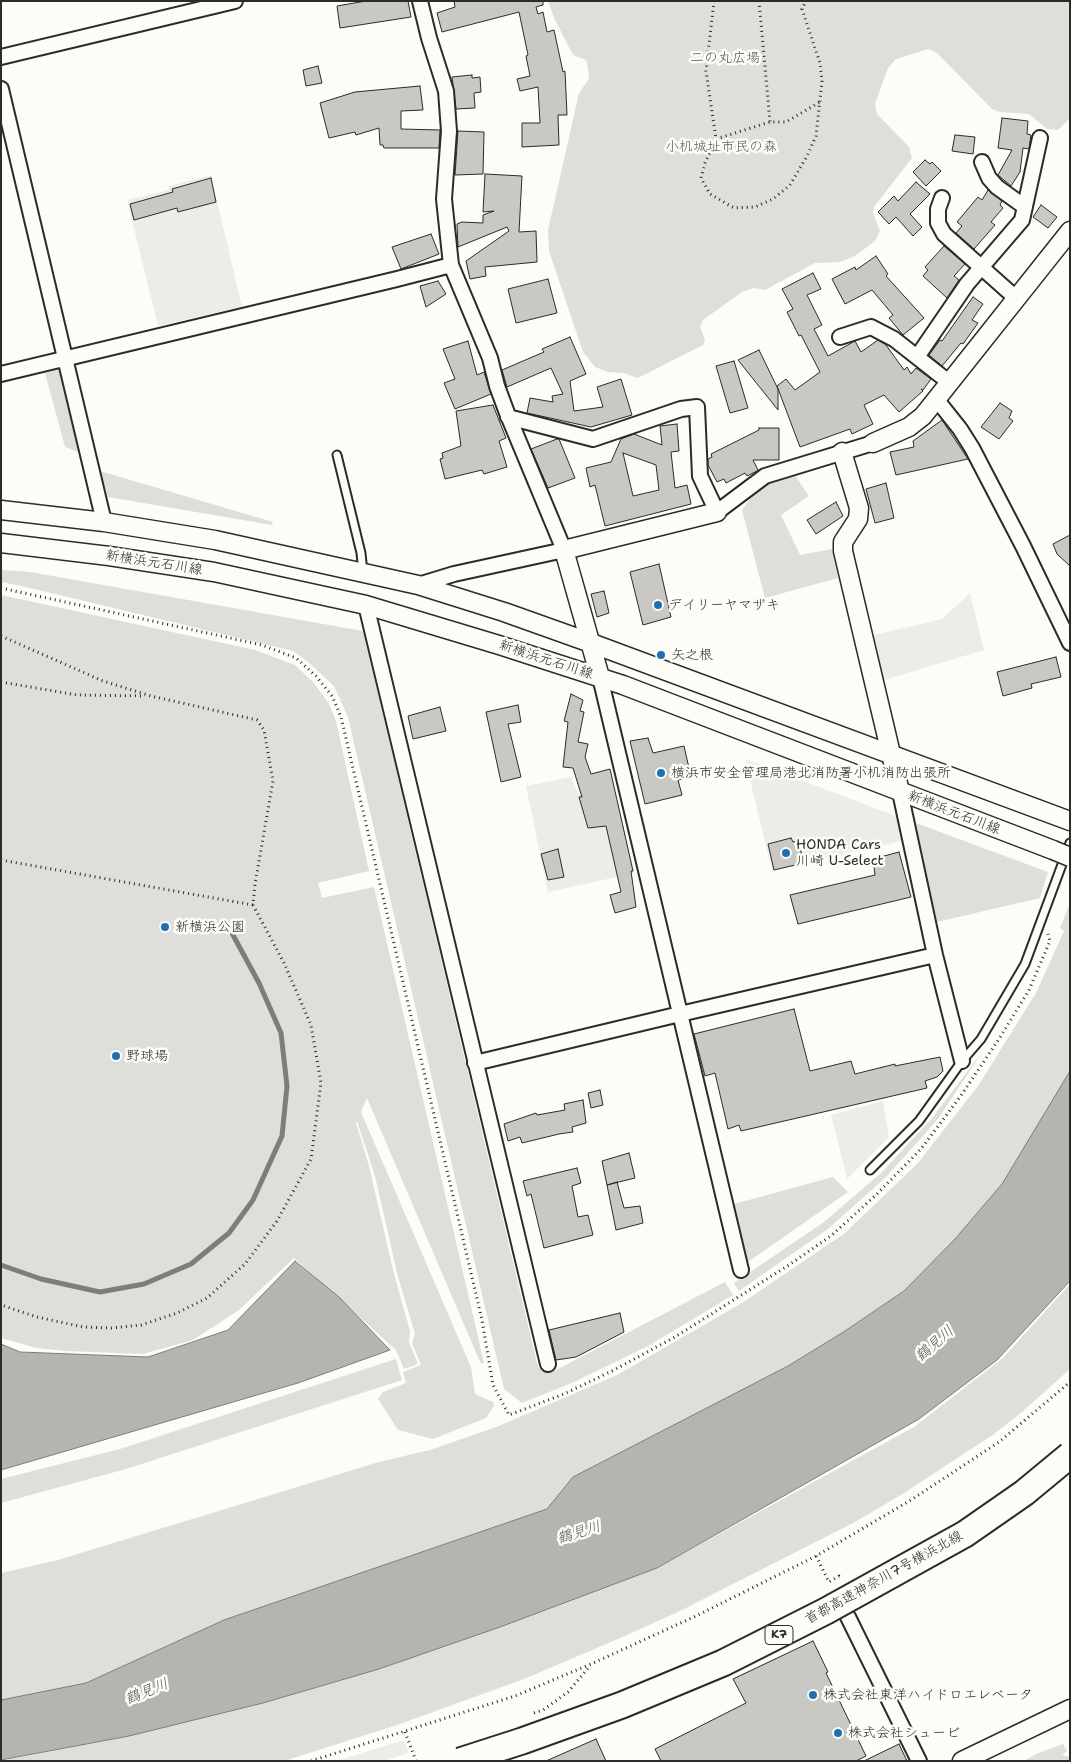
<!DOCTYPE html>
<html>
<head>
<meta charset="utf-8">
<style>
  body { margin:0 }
  #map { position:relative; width:1071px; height:1762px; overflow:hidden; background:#fdfcf7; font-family:"Shantell Sans",sans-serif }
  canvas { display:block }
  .frame { position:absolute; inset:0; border:2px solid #2b2b2b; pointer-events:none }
</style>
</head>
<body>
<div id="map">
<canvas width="1071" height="1762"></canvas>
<div class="frame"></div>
</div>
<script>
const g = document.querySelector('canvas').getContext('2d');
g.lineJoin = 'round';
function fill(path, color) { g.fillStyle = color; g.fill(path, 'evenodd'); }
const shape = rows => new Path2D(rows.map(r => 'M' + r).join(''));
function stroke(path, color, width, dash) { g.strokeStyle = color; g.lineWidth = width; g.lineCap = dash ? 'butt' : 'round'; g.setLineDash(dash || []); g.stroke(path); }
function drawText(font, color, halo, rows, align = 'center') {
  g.font = font + ' "Shantell Sans","Klee One",sans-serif'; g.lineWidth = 5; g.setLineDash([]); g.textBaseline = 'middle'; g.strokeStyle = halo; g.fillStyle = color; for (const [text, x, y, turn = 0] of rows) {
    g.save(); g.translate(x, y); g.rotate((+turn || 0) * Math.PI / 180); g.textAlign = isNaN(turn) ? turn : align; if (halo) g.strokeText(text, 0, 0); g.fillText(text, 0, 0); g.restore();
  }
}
fill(shape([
  [211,175,242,307,158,326,127,200,169,190,169,186],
  [970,593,984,650,881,681,870,636,942,619],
  [745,759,896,816,901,841,772,871],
  [571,777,578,794,614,786,635,873,548,892,526,786],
  [883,1101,889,1137,847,1179,831,1115],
  [404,1740,409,1753,384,1761,336,1761]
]), '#edece8');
fill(shape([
  [548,1,1070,1,1070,118,1058,130,1047,129,1029,114,1000,112,992,109,937,53,928,49,896,59,888,68,875,104,877,114,909,147,912,158,874,207,873,213,880,231,875,241,855,256,840,262,815,263,765,290,754,288,742,292,703,320,700,327,705,339,703,345,638,378,624,373,608,372,595,367,583,352,549,251,548,230,579,93,589,79,587,62,584,59,575,56,572,53,554,18],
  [60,370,78,452,65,447,45,373],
  [100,471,273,522,272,525,108,497],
  [794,474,809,496,781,515,800,555,832,549,838,578,765,598,742,510,755,492,778,478],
  [1,570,30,572,363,631,538,1367,554,1371,725,1282,733,1295,648,1346,574,1382,522,1403,504,1389,348,717,334,686,307,661,293,651,26,587,1,582],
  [1,595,255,650,295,665,314,683,329,704,336,721,369,871,318,883,322,898,374,887,484,1363,481,1364,367,1098,361,1112,471,1367,475,1394,493,1402,494,1406,486,1418,433,1439,398,1430,378,1399,383,1392,406,1383,403,1372,421,1365,412,1343,415,1334,398,1277,375,1176,357,1121,356,1123,369,1166,394,1274,410,1331,409,1342,418,1364,404,1369,396,1350,294,1258,239,1310,193,1340,143,1354,66,1351,37,1348,1,1338],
  [916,823,1048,872,1040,898,937,922],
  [1070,903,1070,1071,1002,1184,955,1239,904,1291,845,1331,788,1366,573,1477,548,1509,224,1620,86,1683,1,1700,1,1573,58,1560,379,1462,430,1450,499,1426,617,1375,742,1303,845,1233,918,1163,978,1086,1036,993,1064,931,1060,928],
  [983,1051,938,1119,886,1177,828,1229,739,1291,734,1283,824,1222,881,1173,932,1118],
  [833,1177,848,1192,748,1262,734,1204],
  [1070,1284,1070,1369,1022,1412,994,1434,904,1493,855,1522,678,1612,618,1639,524,1679,397,1725,284,1761,1,1761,129,1736,263,1703,379,1669,657,1568,914,1427,1003,1358],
  [396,1359,402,1380,126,1469,1,1503,1,1479,120,1449],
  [1063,1744,1067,1751,1062,1755,1070,1757,1070,1761,1024,1761,1036,1754]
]), '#dfdeda');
const water = shape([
  [1070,1071,1070,1281,997,1360,919,1419,657,1568,500,1627,379,1669,263,1703,129,1736,1,1760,1,1700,86,1683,224,1620,547,1509,573,1477,788,1366,845,1331,904,1291,955,1239,1002,1184,1070,1071],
  [295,1261,339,1297,390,1350,298,1383,1,1470,1,1344,20,1352,148,1357,228,1330,295,1261]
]);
fill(water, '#b5b4b1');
stroke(water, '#7e7d7b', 1);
stroke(shape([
  [1,1265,41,1279,100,1292,144,1284,191,1264,229,1233,253,1200,282,1136,287,1086,281,1033,259,983,227,924]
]), '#7e7d7b', 5);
const building = shape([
  [366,1,408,1,411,17,340,28,337,6,366,1],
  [454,1,543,1,543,5,536,7,538,14,543,12,547,32,554,30,563,72,565,71,567,115,558,115,559,145,522,147,522,123,540,123,538,87,520,91,517,79,530,76,526,56,528,55,519,12,442,32,437,13,455,7,454,1],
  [318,66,322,83,306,86,303,70,318,66],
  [472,75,472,78,480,77,481,92,474,93,475,108,456,109,452,77,472,75],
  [420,86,423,110,401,111,401,129,440,130,439,148,384,148,383,145,380,145,379,128,356,135,355,132,329,138,320,103,355,92,420,86],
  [1002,118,1028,121,1027,134,1031,135,1029,149,1023,148,1020,172,1011,186,998,175,1012,150,998,148,1002,118],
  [458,131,484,132,483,174,455,175,458,131],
  [955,135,975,137,973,154,952,151,955,135],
  [925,160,930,164,932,162,941,171,926,186,913,172,925,160],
  [485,174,522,176,519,232,536,231,537,262,485,267,486,276,470,279,466,261,509,231,507,227,458,247,457,224,462,222,483,223,483,215,494,211,483,212,485,174],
  [211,178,216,202,178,212,177,208,134,220,130,204,173,192,172,189,211,178],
  [916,182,930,194,910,214,922,227,913,236,896,217,889,224,878,212,894,196,898,201,916,182],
  [988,190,1002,201,1000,205,1003,208,991,222,995,225,974,249,956,233,962,226,957,222,978,197,982,200,988,190],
  [1041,205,1057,217,1048,228,1033,217,1041,205],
  [431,234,439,254,401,269,392,247,431,234],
  [944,246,965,264,954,276,959,280,947,298,923,276,928,270,925,267,944,246],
  [876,256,888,274,886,276,924,318,903,335,889,318,893,315,872,290,845,304,832,279,855,267,856,270,876,256],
  [813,273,821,289,807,295,822,325,814,329,828,356,855,341,861,352,878,340,886,345,904,370,907,367,911,374,916,368,931,379,923,390,921,389,923,391,899,412,884,395,864,405,873,424,852,434,850,429,800,447,777,386,786,379,795,390,820,372,801,335,799,336,787,312,793,309,782,289,813,273],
  [548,279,557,313,516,323,508,289,548,279],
  [438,281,446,294,426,307,420,286,438,281],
  [973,297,983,304,972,320,978,323,963,344,961,343,942,366,929,355,940,340,942,341,973,297],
  [570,337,586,374,570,381,574,411,603,407,597,387,621,379,632,415,591,427,527,413,530,398,553,402,552,396,563,394,551,368,507,387,502,370,544,352,542,349,570,337],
  [468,341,477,375,484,372,491,394,455,409,444,383,455,379,443,349,468,341],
  [759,350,778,389,778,410,738,360,759,350],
  [734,361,748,408,730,413,716,366,734,361],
  [1000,403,1012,411,1009,418,1013,421,999,439,981,427,1000,403],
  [493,405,506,438,499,441,507,467,484,474,482,470,445,479,440,459,443,458,442,453,461,446,456,411,493,405],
  [942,420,968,459,896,475,890,452,914,447,913,441,942,420],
  [677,424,679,451,671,452,675,488,687,485,691,504,605,526,595,485,590,487,586,468,611,462,621,439,634,434,662,445,660,426,677,424],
  [623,453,656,465,659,490,633,496,623,453],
  [759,428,779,428,779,460,753,460,758,470,757,471,747,476,745,473,726,483,724,479,717,482,708,465,708,459,712,457,711,454,759,430,759,428],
  [557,439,559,439,575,478,548,488,531,449,557,439],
  [886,483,894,518,875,523,866,489,886,483],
  [836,502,843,516,816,534,807,520,836,502],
  [1070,535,1070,566,1057,554,1053,544,1070,535],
  [659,564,671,617,643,625,630,572,659,564],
  [604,591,609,613,597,617,591,594,604,591],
  [1056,657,1061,677,1031,684,1032,688,1003,696,997,672,1056,657],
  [571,694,583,700,580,711,584,712,578,742,588,744,585,757,591,774,610,769,633,871,631,871,636,907,615,913,610,895,621,892,606,826,588,828,579,797,582,797,573,768,563,767,568,722,564,721,571,694],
  [518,705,521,722,508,724,521,777,501,782,486,712,518,705],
  [440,707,446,731,413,739,408,716,440,707],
  [648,738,653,753,684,746,691,777,678,780,682,795,645,804,630,741,648,738],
  [791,838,793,842,798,841,804,863,774,870,768,844,791,838],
  [558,849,564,877,548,880,541,854,558,849],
  [899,852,911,897,798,924,790,895,875,875,873,859,899,852],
  [794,1009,810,1071,851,1061,855,1074,895,1064,895,1066,940,1057,943,1071,937,1077,925,1081,927,1088,741,1131,739,1125,728,1129,715,1073,705,1076,694,1034,794,1009],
  [600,1090,603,1105,591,1108,588,1093,600,1090],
  [583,1100,586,1123,572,1127,573,1132,559,1134,522,1143,520,1137,508,1141,504,1124,536,1113,537,1115,565,1110,564,1104,583,1100],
  [629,1153,635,1178,607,1185,602,1161,629,1153],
  [577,1168,581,1183,572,1186,578,1217,588,1215,593,1235,544,1248,531,1194,527,1196,523,1181,577,1168],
  [617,1182,624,1208,640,1206,643,1223,616,1230,607,1185,617,1182],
  [620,1313,624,1332,576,1357,556,1360,549,1330,620,1313],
  [813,1641,828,1672,826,1673,866,1756,856,1761,661,1761,655,1749,746,1703,733,1679,813,1641],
  [596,1739,606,1761,546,1761,596,1739],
  [899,1744,907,1761,864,1761,899,1744]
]);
fill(building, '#c9c8c4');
stroke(building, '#2b2b2b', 1);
const service = shape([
  [337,455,361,553,363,573],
  [870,1170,919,1121,962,1061,981,1039,1025,964,1070,843]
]);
const minor = shape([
  [1,57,235,1],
  [1,89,104,522],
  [982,162,989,178,997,187,1025,207],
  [942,198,938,209,938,223,944,234,1017,299],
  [840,337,871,327,894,339,950,383],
  [917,357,967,284,1022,220,1040,138],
  [1,374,397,279,451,265],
  [937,400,960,429,972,448,1023,546,1070,643],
  [508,417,593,439,681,409,697,407,700,476,717,512,765,476,873,443],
  [418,585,454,574,564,550,507,413,497,386,490,358,451,265,444,199,449,131,446,91,429,38,420,1],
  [366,605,548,1364],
  [600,677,741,1270],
  [900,792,935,955,962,1061],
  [475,1063,680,1014,935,955],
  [848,1617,919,1761]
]);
const tertiary = shape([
  [873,443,909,427,923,416,1070,231],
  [842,452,859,508,858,519,843,542,843,551,900,792],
  [1,510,104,522,215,540,418,585,504,612,591,643,1070,821],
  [1,543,109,556,214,572,366,605,499,645,623,685,1053,850],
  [600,677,564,550,717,512],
  [962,1761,1070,1709]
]);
stroke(service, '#2b2b2b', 11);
stroke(minor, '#2b2b2b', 18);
stroke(tertiary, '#2b2b2b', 21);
stroke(shape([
  [714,1,706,71,716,139,705,163,701,178,710,194,734,208,755,207,773,199,790,185,807,156,816,136,822,81,820,63,802,9,806,1],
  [759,1,770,122],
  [716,139,770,122,786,122,820,102],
  [1,588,262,645,296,658,316,676,332,696,341,717,482,1320,493,1385,509,1415,564,1394,614,1370,675,1337,789,1265,832,1235,876,1195,921,1149,960,1097,999,1039,1029,990,1050,941,1048,934],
  [1,636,103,681,151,696,257,720,264,730,273,781,255,884,253,905,284,963,311,1025,321,1083,311,1159,277,1221,245,1264,207,1298,177,1313,141,1325,111,1328,83,1327,37,1317,1,1305],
  [1,682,77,695,145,696],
  [1,860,253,905],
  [816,1556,829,1582,839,1576,841,1579],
  [534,1713,543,1710,568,1692,590,1666],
  [405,1732,416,1761],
  [311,1761,515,1696,591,1664,696,1616,816,1556,911,1500,999,1442,1070,1382]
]), '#2b2b2b', 3, [1, 4]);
stroke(service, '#fdfcf7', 7);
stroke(minor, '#fdfcf7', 14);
stroke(tertiary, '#fdfcf7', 18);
const tertiaryBridge = shape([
  [1053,850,1070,857]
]);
const motorwayBridge = shape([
  [460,1761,522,1741,622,1705,723,1663,826,1611,965,1534,1024,1493,1070,1455]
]);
stroke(tertiaryBridge, '#2b2b2b', 21, []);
stroke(motorwayBridge, '#2b2b2b', 29, []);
stroke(tertiaryBridge, '#fdfcf7', 18);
stroke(motorwayBridge, '#fdfcf7', 25);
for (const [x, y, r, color] of [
  [658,605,5,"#1f6fb2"],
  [661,655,5,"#1f6fb2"],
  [661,773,5,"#1f6fb2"],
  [786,853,5,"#1f6fb2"],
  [165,927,5,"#1f6fb2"],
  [116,1056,5,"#1f6fb2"],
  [813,1695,5,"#1f6fb2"],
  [838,1733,5,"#1f6fb2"]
]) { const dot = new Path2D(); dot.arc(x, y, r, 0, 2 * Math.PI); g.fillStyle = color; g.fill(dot); stroke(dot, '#fdfcf7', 2); }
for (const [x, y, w] of [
  [779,1635,28]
]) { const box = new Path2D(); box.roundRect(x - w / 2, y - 9.5, w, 19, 4); g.fillStyle = '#fdfcf7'; g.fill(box); stroke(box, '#2b2b2b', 1); }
drawText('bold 12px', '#2b2b2b', null, [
  ["K7",779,1635]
]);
drawText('14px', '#585857', '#fdfcf7', [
  ["二の丸広場",725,58],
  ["小机城址市民の森",721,147]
]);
drawText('14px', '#2b2b2b', '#fdfcf7', [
  ["新横浜元石川線",154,563,9],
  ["新横浜元石川線",546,660,18],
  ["新横浜元石川線",954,813,21],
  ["首都高速神奈川7号横浜北線",884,1578,-29]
]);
drawText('14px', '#2b2b2b', '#fdfcf7', [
  ["デイリーヤマザキ",668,605],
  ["矢之根",671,655],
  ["横浜市安全管理局港北消防署小机消防出張所",671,773],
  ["HONDA Cars",796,845],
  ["川崎 U-Select",796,861],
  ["新横浜公園",175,927],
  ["野球場",126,1056],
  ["株式会社東洋ハイドロエレベータ",823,1695],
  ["株式会社シュービ",848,1733]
], 'left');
drawText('italic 15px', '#5b5b5a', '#fdfcf7', [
  ["鶴見川",935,1344,-41],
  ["鶴見川",579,1533,-17],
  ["鶴見川",147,1692,-22]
]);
</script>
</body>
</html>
